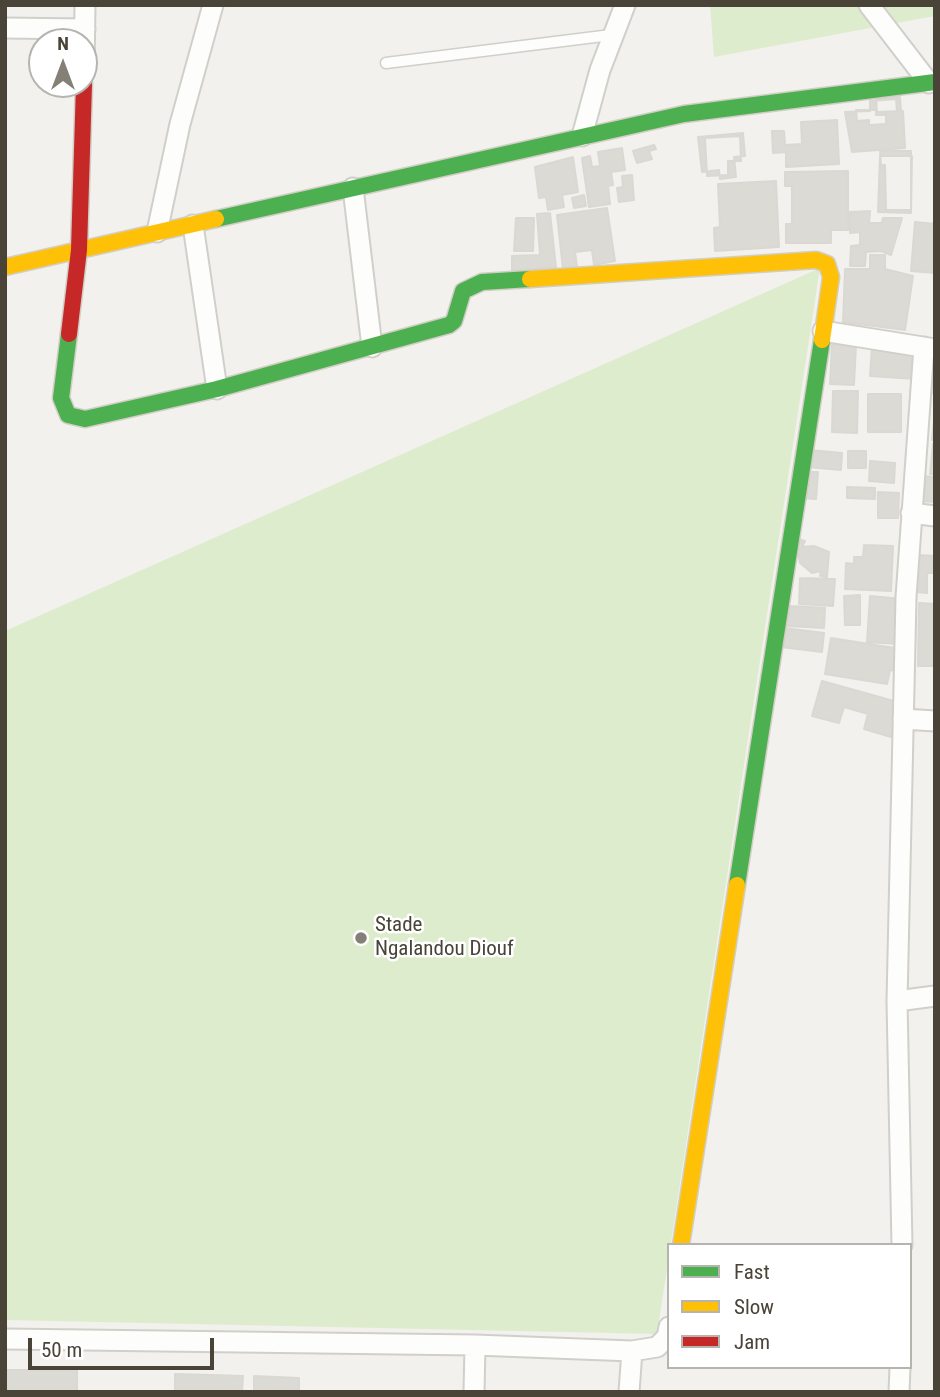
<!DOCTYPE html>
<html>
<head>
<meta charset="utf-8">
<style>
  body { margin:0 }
  #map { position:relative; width:940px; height:1397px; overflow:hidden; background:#f2f1ed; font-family:"Roboto Condensed",sans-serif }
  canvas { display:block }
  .frame { position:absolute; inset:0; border:7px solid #494338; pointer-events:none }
  .legend { position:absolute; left:667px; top:1243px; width:245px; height:126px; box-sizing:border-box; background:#fff; border:2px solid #b6b4af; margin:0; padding:9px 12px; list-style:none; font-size:21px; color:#494338 }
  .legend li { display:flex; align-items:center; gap:14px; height:35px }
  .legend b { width:35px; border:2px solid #b6b4af }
  .north { position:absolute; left:28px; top:28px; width:70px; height:70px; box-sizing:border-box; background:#fff; border:2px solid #b6b4af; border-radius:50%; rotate:0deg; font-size:19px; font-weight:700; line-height:28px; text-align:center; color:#494338 }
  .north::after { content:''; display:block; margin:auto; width:24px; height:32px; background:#848077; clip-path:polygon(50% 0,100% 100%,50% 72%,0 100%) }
  .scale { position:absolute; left:28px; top:1338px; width:186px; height:32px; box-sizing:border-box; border:4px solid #494338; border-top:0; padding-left:9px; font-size:21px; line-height:24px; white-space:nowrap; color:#494338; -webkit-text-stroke:5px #fff; paint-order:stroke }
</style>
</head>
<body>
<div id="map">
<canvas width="940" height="1397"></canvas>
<div class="frame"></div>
<ul class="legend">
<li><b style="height:9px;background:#4caf50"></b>Fast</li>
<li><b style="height:9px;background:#ffc107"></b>Slow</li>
<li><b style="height:9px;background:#c62828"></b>Jam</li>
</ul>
<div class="north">N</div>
<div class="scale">50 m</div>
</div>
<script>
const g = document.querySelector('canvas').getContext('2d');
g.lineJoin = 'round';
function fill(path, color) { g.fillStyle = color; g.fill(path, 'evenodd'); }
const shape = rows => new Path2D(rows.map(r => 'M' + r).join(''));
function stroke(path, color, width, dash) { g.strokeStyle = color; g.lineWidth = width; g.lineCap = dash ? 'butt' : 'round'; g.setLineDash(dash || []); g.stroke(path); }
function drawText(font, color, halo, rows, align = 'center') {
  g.font = font + ' "Roboto Condensed",sans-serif'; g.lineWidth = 5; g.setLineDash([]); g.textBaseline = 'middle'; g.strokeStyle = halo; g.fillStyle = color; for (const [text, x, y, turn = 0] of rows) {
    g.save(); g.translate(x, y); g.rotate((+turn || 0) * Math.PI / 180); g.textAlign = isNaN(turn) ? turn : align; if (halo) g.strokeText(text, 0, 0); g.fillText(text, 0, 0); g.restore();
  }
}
fill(shape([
  [710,5,935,5,935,16,714,57],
  [820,268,657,1334,5,1320,5,631]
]), '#deecce');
const building = shape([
  [900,97,901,111,877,112,876,99,900,97],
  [896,99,897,112,903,111,905,148,852,152,845,112,870,111,870,101,896,99],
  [856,110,876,110,876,115,886,115,886,124,869,125,869,120,857,121,856,110],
  [837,120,839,164,786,167,786,152,773,153,772,131,784,131,785,145,802,144,801,122,837,120],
  [743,133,745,156,734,157,736,177,720,179,719,170,702,172,698,137,743,133],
  [740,136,741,161,728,161,728,175,707,176,705,138,740,136],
  [654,145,656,149,649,151,652,159,637,163,633,151,654,145],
  [622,148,625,170,611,172,613,185,608,186,610,204,589,207,582,158,590,156,592,167,600,166,598,152,622,148],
  [880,151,911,151,911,210,886,210,885,165,881,165,880,151],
  [880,156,912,156,911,213,878,212,880,156],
  [573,157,578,192,562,195,564,207,548,210,546,197,539,198,535,167,573,157],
  [848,171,848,230,831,230,831,243,786,243,786,224,792,224,792,186,785,186,785,172,848,171],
  [632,175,634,200,619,202,617,188,623,187,622,176,632,175],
  [776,181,779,247,715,251,714,228,720,227,718,184,776,181],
  [584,195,586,206,574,208,572,198,584,195],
  [607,208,615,261,594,265,592,250,575,252,577,267,563,269,557,215,607,208],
  [870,211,869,223,882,223,883,218,902,218,891,255,881,251,866,252,865,266,850,266,851,246,860,245,860,232,850,233,850,212,870,211],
  [550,213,556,267,512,271,512,256,540,255,537,214,550,213],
  [516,218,534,218,533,251,514,251,516,218],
  [915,222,935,224,935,273,911,271,915,222],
  [870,255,885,255,885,269,913,276,905,330,843,322,845,269,870,269,870,255],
  [832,345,856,345,854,385,830,384,832,345],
  [872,347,918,350,916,379,870,376,872,347],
  [934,353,935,353,935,394,927,392,934,353],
  [833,391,858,391,857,433,832,432,833,391],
  [868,394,901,394,901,432,868,432,868,394],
  [935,409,935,440,932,440,935,409],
  [933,444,935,444,935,474,930,474,933,444],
  [810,450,842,453,841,470,808,467,810,450],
  [848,451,866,451,866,468,848,468,848,451],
  [870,461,895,463,894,483,869,481,870,461],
  [804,472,818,472,816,499,802,498,804,472],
  [920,476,935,477,935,502,919,501,920,476],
  [847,487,875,488,875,499,847,498,847,487],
  [878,492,899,493,898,518,878,518,878,492],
  [795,538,805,541,802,547,814,546,829,552,827,577,820,576,821,571,812,573,800,563,795,538],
  [864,545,893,546,891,591,845,589,846,563,854,564,854,557,863,557,864,545],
  [918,555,935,556,935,573,927,573,927,593,917,592,918,555],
  [800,578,835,579,833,606,799,604,800,578],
  [860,595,860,625,845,625,844,596,860,595],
  [870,596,902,599,899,644,867,642,870,596],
  [919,603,935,604,935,666,918,666,919,603],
  [790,606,825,608,824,628,788,626,790,606],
  [784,628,824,633,822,652,781,647,784,628],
  [831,638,901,649,897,671,890,670,887,684,825,674,831,638],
  [822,681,901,703,891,737,864,729,868,714,844,707,839,723,812,716,822,681],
  [5,1370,77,1370,77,1392,5,1392,5,1370],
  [175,1374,243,1376,242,1392,175,1392,175,1374],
  [254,1376,299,1378,299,1392,254,1392,254,1376]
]);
fill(building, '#dcdad5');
stroke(building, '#dad8d3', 2);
const lane = shape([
  [386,63,611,35]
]);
const street = shape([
  [869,5,929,83],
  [5,28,85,29],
  [84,71,85,5],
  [582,136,600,70,625,5],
  [353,188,372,347],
  [193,225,217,389],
  [157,232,180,124,213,5],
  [823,331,935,349],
  [911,513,935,516],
  [903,719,935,721],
  [897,1001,935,996],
  [902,1245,897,1001,906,597,924,347],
  [5,1339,475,1345,632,1351,657,1347,667,1337,669,1327],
  [474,1392,475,1345],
  [629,1392,632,1351],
  [899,1392,900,1367]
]);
const fast = shape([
  [216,219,684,114,935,82],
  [69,334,61,398,68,415,85,419,217,389,449,325,454,321,463,291,482,282,530,279],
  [737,885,822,340]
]);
const slow = shape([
  [5,267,216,219],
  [530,279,816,260,827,264,831,277,822,340],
  [681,1245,737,885]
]);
const jam = shape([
  [69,334,79,250,84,84]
]);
stroke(lane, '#d0cfca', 13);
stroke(street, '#d0cfca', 23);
stroke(fast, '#d1cec4', 19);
stroke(slow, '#d1cec4', 19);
stroke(jam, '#d1cec4', 19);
stroke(lane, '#fdfdfc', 10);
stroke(street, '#fdfdfc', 19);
stroke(fast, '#4caf50', 16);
stroke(slow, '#ffc107', 16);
stroke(jam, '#c62828', 16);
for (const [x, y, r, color] of [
  [361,938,7,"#848077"]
]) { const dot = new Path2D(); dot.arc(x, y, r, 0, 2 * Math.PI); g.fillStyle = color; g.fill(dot); stroke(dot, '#fff', 2.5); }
drawText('21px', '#494338', '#fff', [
  ["Stade",375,926],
  ["Ngalandou Diouf",375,950]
], 'left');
</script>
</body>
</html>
